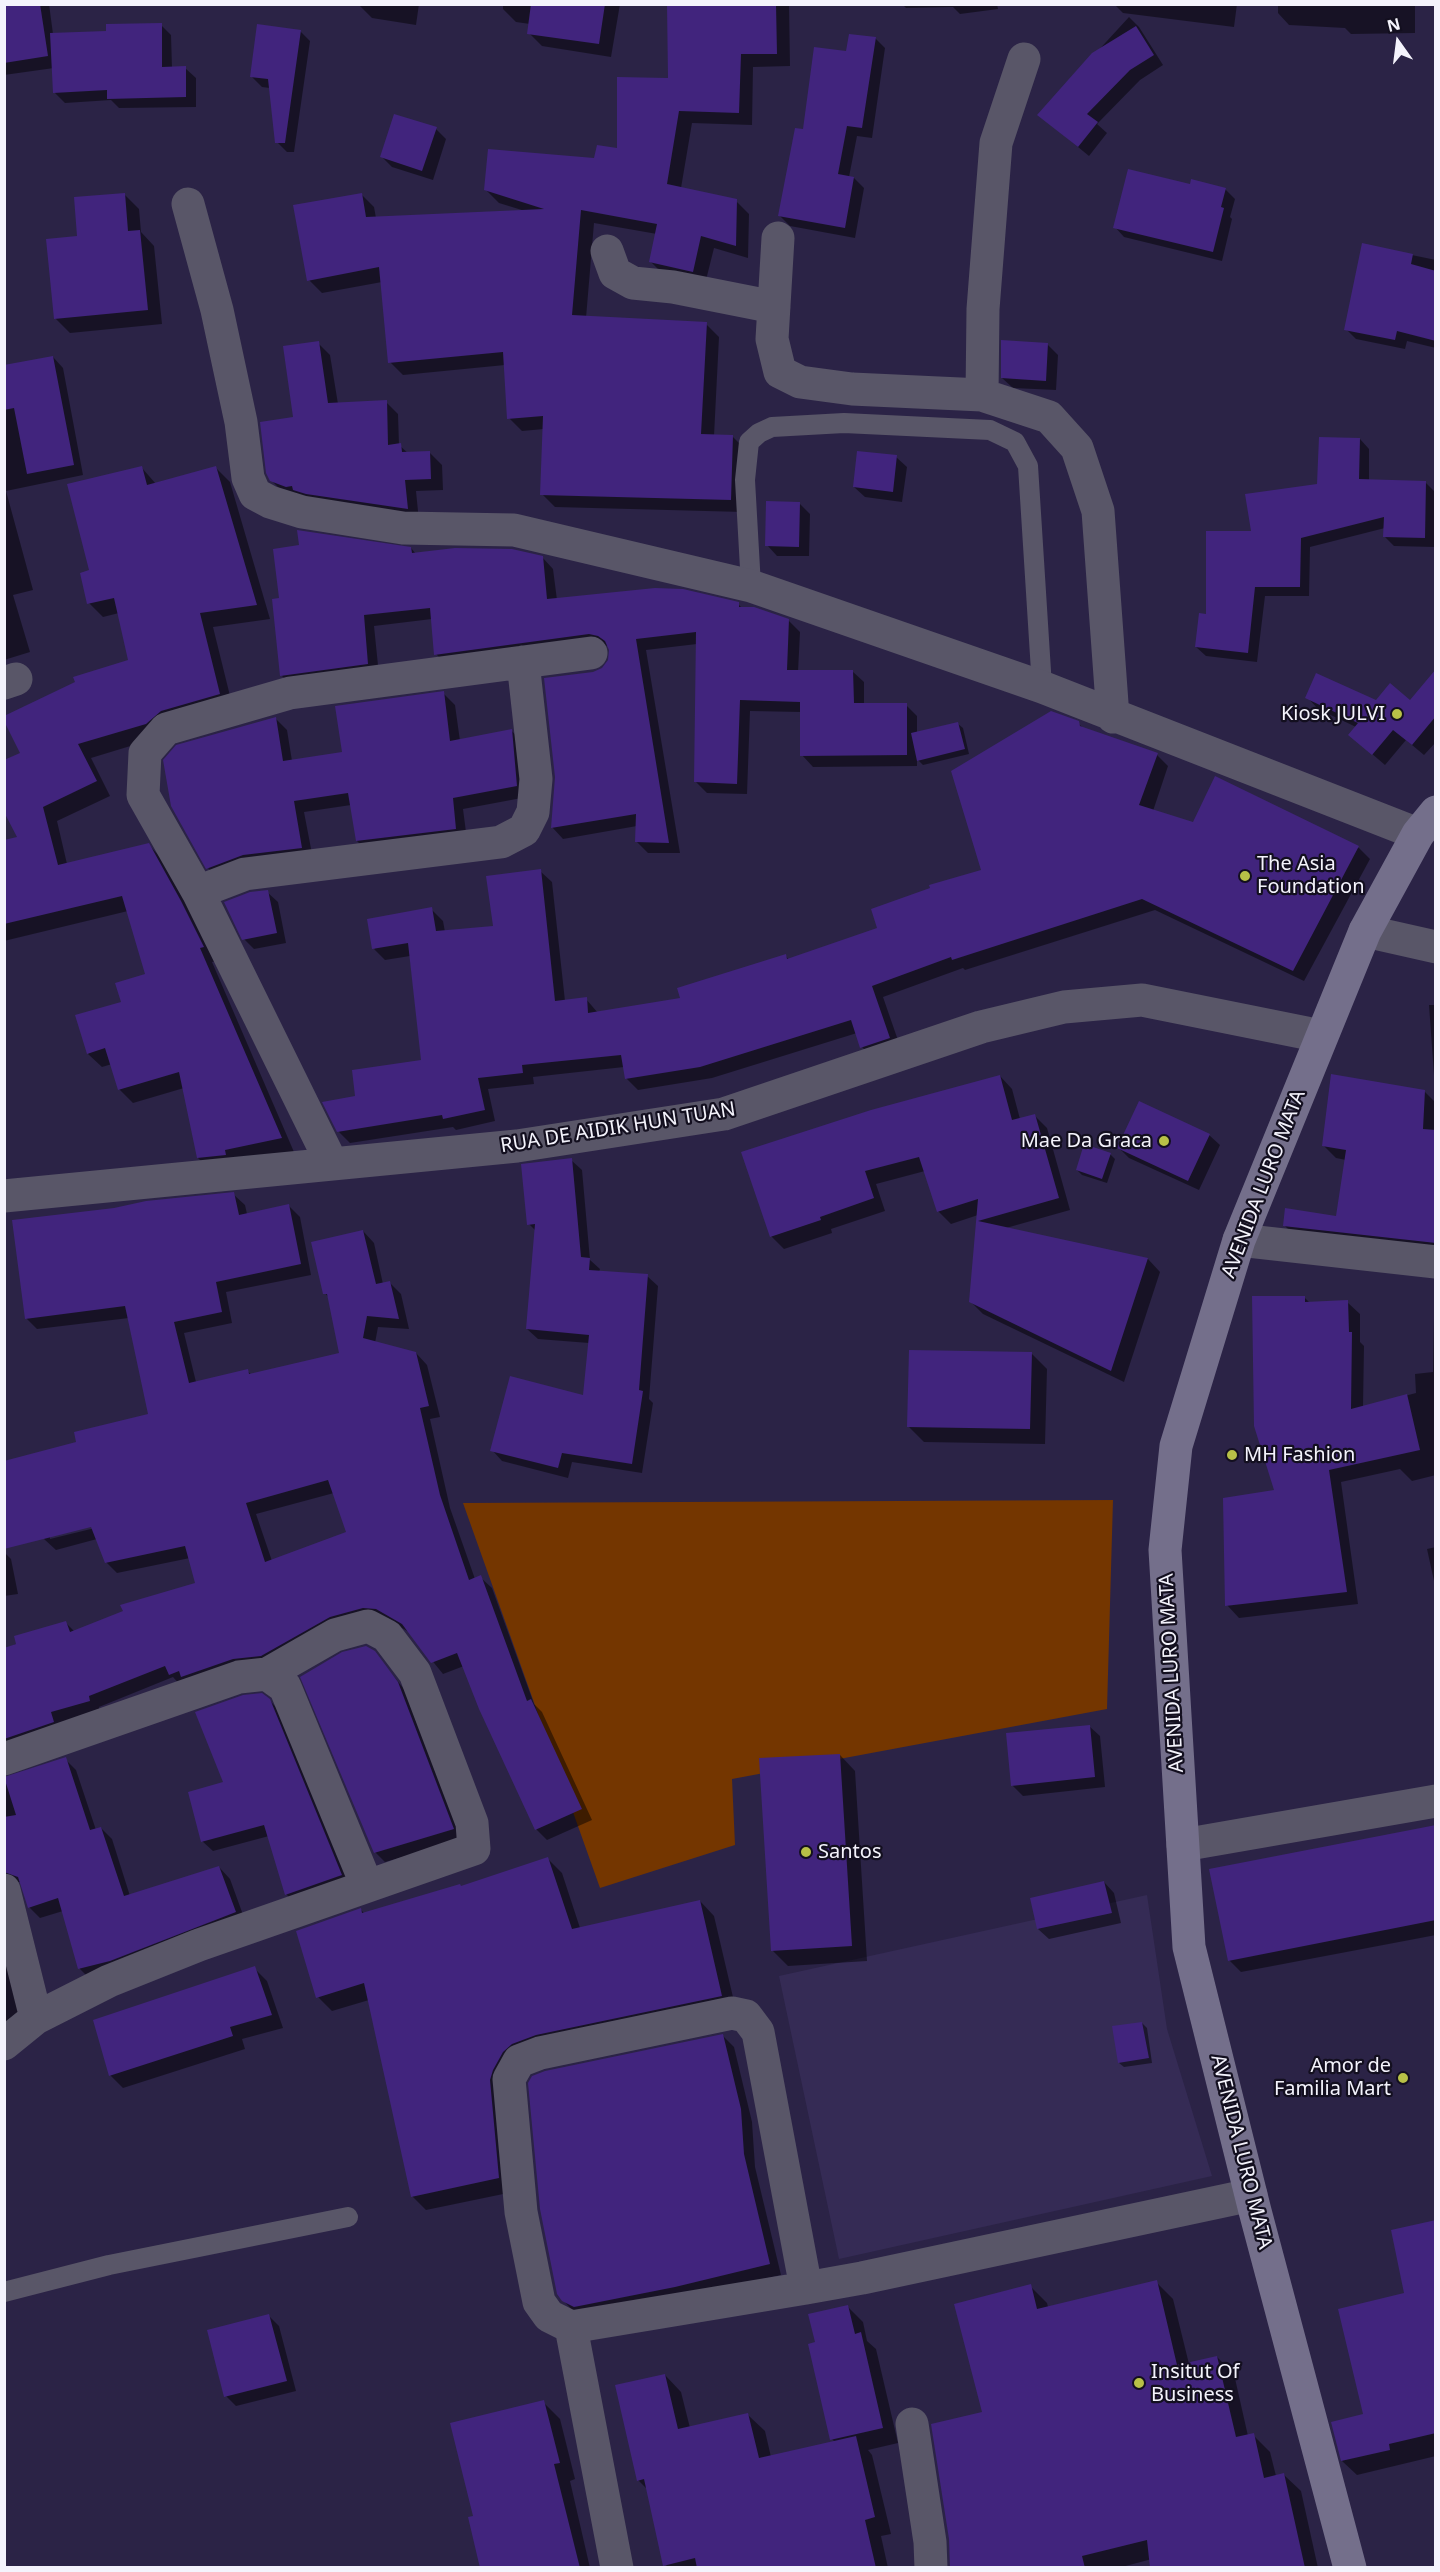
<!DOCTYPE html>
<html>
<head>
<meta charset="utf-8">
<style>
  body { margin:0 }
  #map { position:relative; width:1440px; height:2572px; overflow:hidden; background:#2b2346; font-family:"Noto Sans",sans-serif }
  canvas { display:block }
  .frame { position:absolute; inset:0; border:6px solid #f4f3fc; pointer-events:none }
  .north { position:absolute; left:1368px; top:12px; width:60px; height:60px; -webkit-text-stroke:4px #130f1f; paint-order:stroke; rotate:346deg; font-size:16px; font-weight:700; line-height:24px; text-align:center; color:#f4f3fc }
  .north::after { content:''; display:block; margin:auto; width:21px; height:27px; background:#f4f3fc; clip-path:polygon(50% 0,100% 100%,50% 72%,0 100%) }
</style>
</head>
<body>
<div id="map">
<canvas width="1440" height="2572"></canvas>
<div class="frame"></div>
<div class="north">N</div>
</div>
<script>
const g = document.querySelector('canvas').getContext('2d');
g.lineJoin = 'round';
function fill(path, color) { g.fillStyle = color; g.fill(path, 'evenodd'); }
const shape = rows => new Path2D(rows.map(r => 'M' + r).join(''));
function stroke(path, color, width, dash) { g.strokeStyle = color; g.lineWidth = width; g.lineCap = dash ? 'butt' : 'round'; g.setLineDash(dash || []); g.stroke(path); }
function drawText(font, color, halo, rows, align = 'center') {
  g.font = font + ' "Noto Sans",sans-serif'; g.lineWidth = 4.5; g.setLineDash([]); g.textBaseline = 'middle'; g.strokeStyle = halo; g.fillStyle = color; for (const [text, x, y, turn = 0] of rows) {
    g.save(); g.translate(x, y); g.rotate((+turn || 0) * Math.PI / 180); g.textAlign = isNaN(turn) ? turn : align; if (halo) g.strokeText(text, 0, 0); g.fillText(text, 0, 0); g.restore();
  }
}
fill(shape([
  [1147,1895,1167,2029,1212,2176,839,2259,779,1976]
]), '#352b55');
fill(shape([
  [1113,1500,1107,1709,732,1779,735,1845,600,1888,463,1503]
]), '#743600');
fill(shape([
  [4,4,49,4,53,34,107,32,161,25,171,35,172,68,185,68,196,78,196,107,119,108,111,100,65,103,55,93,54,68,4,75],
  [419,4,416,25,372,18,359,5],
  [503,4,620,4,611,57,542,46,529,33,530,24,516,22,503,9],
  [669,4,789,4,790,66,753,67,752,125,692,123,681,188,736,201,749,214,748,258,714,248,705,284,663,274,650,261,657,234,594,223,586,318,706,324,719,337,714,436,732,436,745,449,743,512,555,507,542,494,544,429,522,431,509,418,505,365,403,375,390,362,382,282,322,293,309,280,361,194,374,207,376,218,525,211,499,203,486,190,596,160,619,150,669,79],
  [902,4,997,4,998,9,960,14,953,7,906,8],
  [1114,4,1237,4,1234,27,1123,13],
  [1278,4,1415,4,1415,33,1351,34,1345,28,1289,25,1278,13],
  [1129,17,1139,27,1163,65,1140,80,1097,124,1107,133,1089,156,1039,115],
  [300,31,310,41,294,152,287,152,277,142,270,88,262,87,252,77],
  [875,38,885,48,872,138,857,136,849,177,854,178,864,188,855,238,790,226,780,216,804,131,848,53],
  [436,129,446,139,433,180,392,167,382,157],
  [1191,186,1225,189,1235,199,1230,217,1232,219,1222,261,1124,237,1115,227],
  [124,194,139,209,141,232,154,246,162,324,70,333,55,318,79,238],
  [1363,245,1436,260,1436,348,1407,341,1405,349,1356,339,1346,329],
  [318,343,330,355,338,404,386,402,398,414,399,445,409,454,430,453,442,465,443,490,416,491,419,521,283,492,271,480,295,419],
  [1047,344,1058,355,1056,390,1013,388,1002,378],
  [53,357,63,368,83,475,6,491,33,590,13,595,30,652,4,660,4,366],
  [1360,439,1369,449,1369,480,1425,482,1435,492,1434,547,1394,546,1385,537,1385,528,1310,547,1309,596,1265,596,1257,662,1206,656,1196,647,1208,616,1252,533,1318,485],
  [896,457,907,467,902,502,865,497,854,487],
  [142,468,156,484,216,468,230,482,270,619,213,627,233,708,160,737,91,758,110,796,57,821,67,864,148,844,162,859,217,961,212,962,294,1152,212,1172,198,1158,184,1088,133,1103,119,1089,112,1064,102,1067,88,1054,123,1003,147,975,128,911,4,941,4,842,19,838,22,753,130,662,119,613,103,617,89,603,91,571],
  [800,504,810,514,809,556,777,556,767,545],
  [411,548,416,554,542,557,553,569,557,600,738,604,742,608,788,620,800,632,798,672,852,671,864,682,864,705,906,705,917,716,917,733,958,724,963,728,969,754,923,765,917,759,917,766,813,767,802,755,801,712,750,711,747,794,707,793,696,782,697,644,646,650,680,853,648,853,636,841,637,826,563,839,552,827,594,673,603,669,610,660,609,646,601,645,447,665,436,654,432,619,374,626,379,675,293,687,282,676],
  [1436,671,1436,742,1424,755,1406,740,1385,765,1350,735,1356,727,1318,709,1307,697,1411,702],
  [443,693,455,705,460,741,511,730,522,742,527,797,463,809,467,840,368,852,357,841,351,805,304,812,313,859,219,879,208,868,275,718,287,730,292,761,344,753],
  [1078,723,1084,729,1157,755,1168,766,1153,811,1193,824,1215,778,1359,848,1370,859,1304,981,1155,910,965,970,963,968,883,997,901,1049,873,1058,862,1047,857,1033,712,1078,638,1090,626,1078,624,1067,533,1077,534,1084,488,1089,495,1121,456,1130,453,1127,350,1143,339,1132,357,1097,422,1062,410,956,385,960,374,949,431,909,443,921,445,932,495,927,540,871,552,882,565,1001,586,999,598,1013,682,1000,785,955,789,960,879,929,983,871],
  [267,892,278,902,286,943,254,949,244,939],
  [1429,1005,1436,1005,1436,1076,1434,1075],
  [1000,1076,1012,1089,1020,1119,1035,1116,1047,1128,1070,1210,1006,1228,1148,1259,1160,1272,1124,1382,983,1314,971,1302,978,1215,951,1224,938,1211,925,1171,876,1184,885,1211,831,1229,832,1233,784,1249,771,1236],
  [1425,1092,1436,1103,1436,1253,1297,1238,1284,1225,1337,1218,1346,1160,1336,1158,1324,1146],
  [1209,1135,1220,1145,1199,1190,1129,1158,1119,1148],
  [1110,1154,1115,1159,1107,1183,1082,1175,1077,1170],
  [571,1160,582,1170,590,1260,600,1269,599,1272,647,1276,658,1286,649,1399,653,1403,642,1473,572,1462,568,1478,502,1461,492,1450,585,1397,589,1343,538,1339,527,1329,536,1231,529,1224],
  [233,1194,245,1205,247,1214,289,1206,300,1217,311,1275,226,1292,232,1323,184,1333,196,1382,247,1371,252,1375,341,1354,329,1298,325,1293,363,1231,374,1243,383,1284,390,1283,401,1294,409,1329,378,1327,375,1343,416,1353,427,1365,440,1417,430,1419,450,1508,475,1579,480,1577,492,1588,534,1704,542,1712,592,1820,547,1840,536,1829,464,1666,443,1674,409,1632,388,1620,273,1666,181,1686,173,1677,99,1707,100,1712,4,1755,4,1649,66,1623,75,1632,197,1584,190,1558,117,1573,106,1562,97,1539,56,1550,44,1539,78,1443,150,1415,129,1318,37,1329,26,1318],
  [334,1493,348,1533,272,1561,256,1514],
  [98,1524,99,1527,50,1539,50,1536],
  [1305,1298,1310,1303,1347,1302,1360,1314,1360,1342,1364,1346,1363,1407,1416,1393,1415,1374,1433,1372,1434,1318,1436,1318,1436,1475,1412,1481,1400,1469,1341,1482,1358,1604,1239,1618,1227,1605,1276,1491],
  [1031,1353,1047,1369,1045,1444,924,1442,909,1427],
  [1436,1547,1436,1590,1427,1549],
  [4,1552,11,1559,18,1594,4,1596],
  [374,1652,408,1694,463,1840,385,1862,375,1852],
  [269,1700,280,1711,351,1885,297,1905,286,1894,269,1836,213,1851,202,1841,225,1783],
  [1089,1726,1100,1736,1105,1787,1023,1796,1012,1785],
  [840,1755,855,1771,867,1961,788,1966,773,1951],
  [65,1759,76,1770,96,1830,101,1828,112,1839,130,1896,219,1867,230,1879,246,1923,91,1980,80,1969,63,1911,40,1918,29,1907,21,1882,12,1882,4,1886,4,1779],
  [1436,1826,1436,1935,1241,1972,1229,1960],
  [548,1859,562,1873,580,1928,700,1901,714,1916,736,2010,526,2058,513,2192,426,2210,412,2196,369,2000,332,2011,318,1997,361,1910,365,1914,462,1887],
  [1104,1882,1114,1893,1121,1923,1049,1939,1038,1929],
  [4,1939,23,2015,4,2022],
  [254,1968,267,1981,283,2028,242,2039,245,2049,123,2088,110,2075],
  [1142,2023,1147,2028,1152,2063,1124,2067,1119,2063],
  [723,2036,734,2047,752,2122,755,2167,781,2275,587,2318,575,2313,563,2300],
  [1436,2237,1436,2456,1357,2475,1342,2461,1365,2416,1406,2294],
  [1156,2282,1173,2299,1189,2364,1217,2357,1234,2374,1248,2436,1253,2435,1270,2452,1276,2476,1284,2475,1301,2491,1318,2568,1172,2568,1167,2555,1118,2568,951,2568,983,2413,1030,2286,1047,2303,1048,2307],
  [848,2307,863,2322,867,2341,876,2349,898,2443,868,2450,872,2455,891,2534,881,2536,888,2568,667,2568,647,2489,638,2480,665,2375,681,2392,690,2428,748,2415,765,2431,771,2457,835,2442,832,2439,816,2344],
  [269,2316,279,2326,296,2391,236,2406,226,2396],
  [543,2402,560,2419,575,2479,570,2481,590,2568,482,2568,475,2517]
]), '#0007');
fill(shape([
  [4,4,40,4,48,56,4,63],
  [531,4,605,4,599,44,527,34],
  [667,4,776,4,777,54,741,54,739,113,679,111,667,184,737,199,736,246,701,236,693,272,649,262,657,224,581,210,572,315,707,322,701,434,733,435,731,500,540,495,543,416,507,419,503,352,388,363,379,267,307,281,293,205,362,193,366,217,544,209,484,190,488,149,594,158,597,145,617,148,617,77,668,78],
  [162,23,162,67,186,66,186,97,107,99,107,90,53,93,50,33,106,31,106,24],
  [257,24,301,30,285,143,275,143,268,79,250,77],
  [1136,26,1154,55,1130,70,1087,114,1098,122,1078,147,1037,115,1092,53],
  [849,34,876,37,862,128,847,126,838,174,854,177,845,228,778,216,795,128,803,129,814,47,846,51],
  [394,114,437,127,422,171,380,157],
  [1128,169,1190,184,1191,179,1226,188,1221,207,1224,208,1213,252,1113,228],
  [125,193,128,231,140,230,148,310,54,319,46,239,77,236,74,197],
  [1362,243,1413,254,1411,264,1436,271,1436,341,1397,331,1395,340,1344,330],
  [1001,340,1048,343,1046,381,1001,378],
  [319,341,328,403,387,400,388,445,401,443,402,452,430,451,431,479,405,480,408,509,306,494,293,490,292,486,286,487,270,481,266,473,260,422,293,417,283,346],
  [53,356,74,465,27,474,14,408,4,410,4,365],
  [1319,437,1360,438,1359,479,1426,481,1425,538,1383,537,1384,517,1301,538,1300,587,1255,587,1248,653,1195,647,1199,613,1206,614,1206,531,1251,531,1245,494,1317,484],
  [857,451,897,455,893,492,853,487],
  [142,466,147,485,216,466,257,605,200,613,220,694,161,711,146,724,78,744,97,781,43,807,58,865,149,843,181,901,204,947,200,948,282,1138,225,1150,226,1155,197,1158,179,1072,118,1090,105,1048,87,1054,75,1015,121,1002,115,983,145,974,122,896,4,924,4,840,17,837,4,812,4,760,20,753,4,721,4,716,75,682,73,677,128,660,114,598,87,604,80,573,89,570,67,484],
  [766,501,800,502,799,547,765,546],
  [297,530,411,547,412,553,455,548,512,549,543,556,547,599,655,588,683,589,739,602,739,607,754,607,789,619,787,670,853,670,854,703,907,703,907,755,800,756,800,702,740,700,737,784,694,782,696,632,636,639,669,843,635,842,636,814,551,828,555,777,544,678,593,672,602,668,608,660,609,650,605,641,598,636,589,634,434,655,430,608,364,615,368,664,280,676,272,599,279,598,273,549,299,545],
  [1436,669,1436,716,1412,745,1393,730,1372,755,1348,735,1358,723,1305,698,1316,673,1376,700,1390,683,1410,700],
  [444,691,450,741,512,729,517,786,453,798,456,829,356,841,348,793,294,801,302,848,243,855,206,869,171,806,163,760,176,745,276,717,283,761,342,752,335,706],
  [1051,711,1079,721,1080,726,1158,753,1139,805,1193,822,1215,776,1359,846,1293,971,1142,899,952,960,951,957,872,986,890,1038,860,1048,851,1020,700,1067,625,1079,621,1055,522,1065,523,1073,478,1078,485,1110,443,1119,442,1115,337,1132,322,1102,355,1096,352,1070,421,1060,408,943,372,949,367,919,432,907,436,931,493,926,486,876,541,869,555,1001,587,997,588,1013,680,998,677,988,786,954,787,959,877,928,871,909,930,888,929,885,981,870,951,771],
  [958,722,965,749,917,761,911,733],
  [268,890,277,933,242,940,224,902,250,892],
  [1331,1074,1425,1090,1423,1129,1436,1130,1436,1243,1283,1226,1285,1208,1336,1216,1346,1150,1322,1146],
  [1000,1075,1012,1120,1035,1114,1059,1198,978,1221,1148,1258,1111,1371,969,1302,978,1199,937,1212,919,1157,865,1171,874,1198,820,1217,821,1220,770,1237,741,1152,871,1110],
  [1139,1101,1210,1134,1188,1181,1117,1148],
  [1084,1144,1111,1153,1102,1179,1076,1170],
  [572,1158,581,1257,590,1258,589,1270,648,1274,639,1390,643,1391,632,1464,562,1453,558,1468,490,1451,510,1376,583,1395,589,1335,526,1329,535,1224,527,1225,521,1164],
  [234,1192,239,1215,289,1204,301,1264,216,1282,222,1312,174,1322,189,1383,248,1369,249,1374,339,1353,327,1294,323,1294,311,1242,363,1230,376,1284,390,1281,399,1319,367,1316,363,1338,416,1352,429,1406,420,1408,440,1495,469,1580,481,1575,527,1701,531,1699,582,1809,535,1830,479,1709,457,1653,431,1663,402,1624,376,1609,363,1608,330,1617,261,1656,233,1659,181,1677,179,1671,169,1675,165,1666,89,1696,90,1701,51,1712,54,1722,4,1739,4,1648,16,1644,14,1636,66,1621,70,1632,123,1611,120,1605,195,1583,185,1546,105,1563,91,1527,4,1549,4,1461,76,1442,74,1432,148,1414,125,1306,25,1319,12,1220,114,1208,146,1201],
  [328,1480,346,1532,265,1562,246,1503],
  [1252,1296,1305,1296,1305,1302,1348,1300,1349,1332,1352,1332,1351,1409,1407,1394,1420,1450,1329,1470,1347,1592,1225,1606,1223,1498,1274,1490,1254,1426],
  [909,1350,1032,1352,1030,1429,907,1427],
  [366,1646,375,1651,398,1682,454,1829,374,1853,300,1677,342,1652],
  [262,1693,270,1699,342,1875,285,1895,264,1825,201,1842,188,1792,223,1782,195,1712,243,1695],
  [1090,1725,1095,1777,1011,1786,1006,1733],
  [840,1754,852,1946,771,1951,759,1758],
  [66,1757,90,1830,101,1827,124,1896,219,1866,236,1912,110,1961,78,1969,58,1898,28,1908,18,1877,4,1872,4,1817,16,1815,4,1777],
  [1436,1825,1436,1920,1228,1961,1209,1869],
  [548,1857,572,1929,700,1900,722,1996,536,2035,512,2044,503,2052,493,2070,490,2080,499,2178,411,2197,364,1983,316,1998,296,1931,361,1908,362,1913,460,1884,461,1886],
  [1104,1881,1112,1913,1037,1929,1030,1898],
  [255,1966,272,2015,230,2027,233,2036,109,2076,93,2020],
  [1142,2022,1149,2058,1118,2063,1112,2026],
  [723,2034,741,2109,744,2154,770,2264,675,2287,574,2307,562,2301,557,2294,540,2209,528,2083,532,2076,545,2071],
  [1436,2220,1436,2433,1389,2444,1390,2450,1341,2461,1331,2422,1363,2414,1338,2309,1404,2293,1391,2230],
  [1157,2280,1177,2365,1217,2356,1236,2437,1254,2433,1264,2478,1284,2473,1305,2568,1150,2568,1147,2540,1082,2556,1085,2568,950,2568,949,2539,931,2424,982,2412,954,2304,1031,2284,1037,2309],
  [848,2305,855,2334,861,2332,883,2428,830,2440,808,2344,815,2342,808,2314],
  [269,2314,287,2381,224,2397,207,2330],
  [665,2374,678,2429,748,2413,759,2458,856,2436,875,2517,865,2520,876,2568,697,2568,695,2558,663,2566,644,2479,637,2481,615,2385],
  [544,2400,560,2463,554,2464,580,2568,480,2568,468,2517,473,2516,450,2423]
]), '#41247d');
stroke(shape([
  [751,586,745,480,749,442,759,433,772,427,844,423,990,430,1015,442,1028,466,1042,687],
  [4,2292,109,2265,348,2217]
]), '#595668', 20);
stroke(shape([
  [188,204,217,310,241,422,248,478,255,494,270,502,302,512,403,528,514,530,751,586,1042,687,1418,834],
  [778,238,772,339,780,372,800,382,852,389,982,395,1049,417,1077,448,1098,511,1113,717],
  [607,251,615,273,633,283,673,287,774,307],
  [982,395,983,309,996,143,1024,59],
  [4,683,16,679],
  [198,892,245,874,501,842,524,830,533,812,536,779,523,662],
  [1365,931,1436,947],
  [332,1164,198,892,143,795,145,753,166,729,290,693,591,653],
  [4,1196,517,1146,724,1114,981,1027,1064,1007,1142,1000,1321,1036],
  [1239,1240,1436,1262],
  [4,1759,239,1677,267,1674,285,1687,367,1886],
  [1183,1845,1436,1801],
  [4,1890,36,2018],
  [4,2044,36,2018,109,1981,199,1945,474,1849,472,1823,415,1673,387,1636,368,1626,335,1635,267,1674],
  [806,2288,758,2032,746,2016,732,2013,540,2053,519,2061,509,2079,521,2212,539,2302,549,2316,571,2327,806,2288,862,2278,1251,2195],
  [571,2327,617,2568],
  [912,2424,930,2542,931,2568]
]), '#595668', 33);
stroke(shape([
  [1350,2568,1255,2211,1189,1947,1165,1550,1176,1446,1239,1240,1365,931,1418,834,1436,812]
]), '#746f8b', 33);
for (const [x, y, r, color] of [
  [1397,714,6,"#b8c147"],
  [1245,876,6,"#b8c147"],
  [1164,1141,6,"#b8c147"],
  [1232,1455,6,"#b8c147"],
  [806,1852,6,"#b8c147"],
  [1403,2078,6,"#b8c147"],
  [1139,2383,6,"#b8c147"]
]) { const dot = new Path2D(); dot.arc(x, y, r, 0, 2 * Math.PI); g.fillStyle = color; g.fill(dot); stroke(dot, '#130f1f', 2); }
drawText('20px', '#f4f3fc', '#130f1f', [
  ["Kiosk JULVI",1385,714,"right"],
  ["The Asia",1257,864],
  ["Foundation",1257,887],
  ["Mae Da Graca",1152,1141,"right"],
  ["MH Fashion",1244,1455],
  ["Santos",818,1852],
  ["Amor de",1391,2066,"right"],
  ["Familia Mart",1391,2089,"right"],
  ["Insitut Of",1151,2372],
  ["Business",1151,2395]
], 'left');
drawText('20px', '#f4f3fc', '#130f1f', [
  ["RUA DE AIDIK HUN TUAN",618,1128,-9],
  ["AVENIDA LURO MATA",1264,1184,-69],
  ["AVENIDA LURO MATA",1172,1673,-93],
  ["AVENIDA LURO MATA",1241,2152,76]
]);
</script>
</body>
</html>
